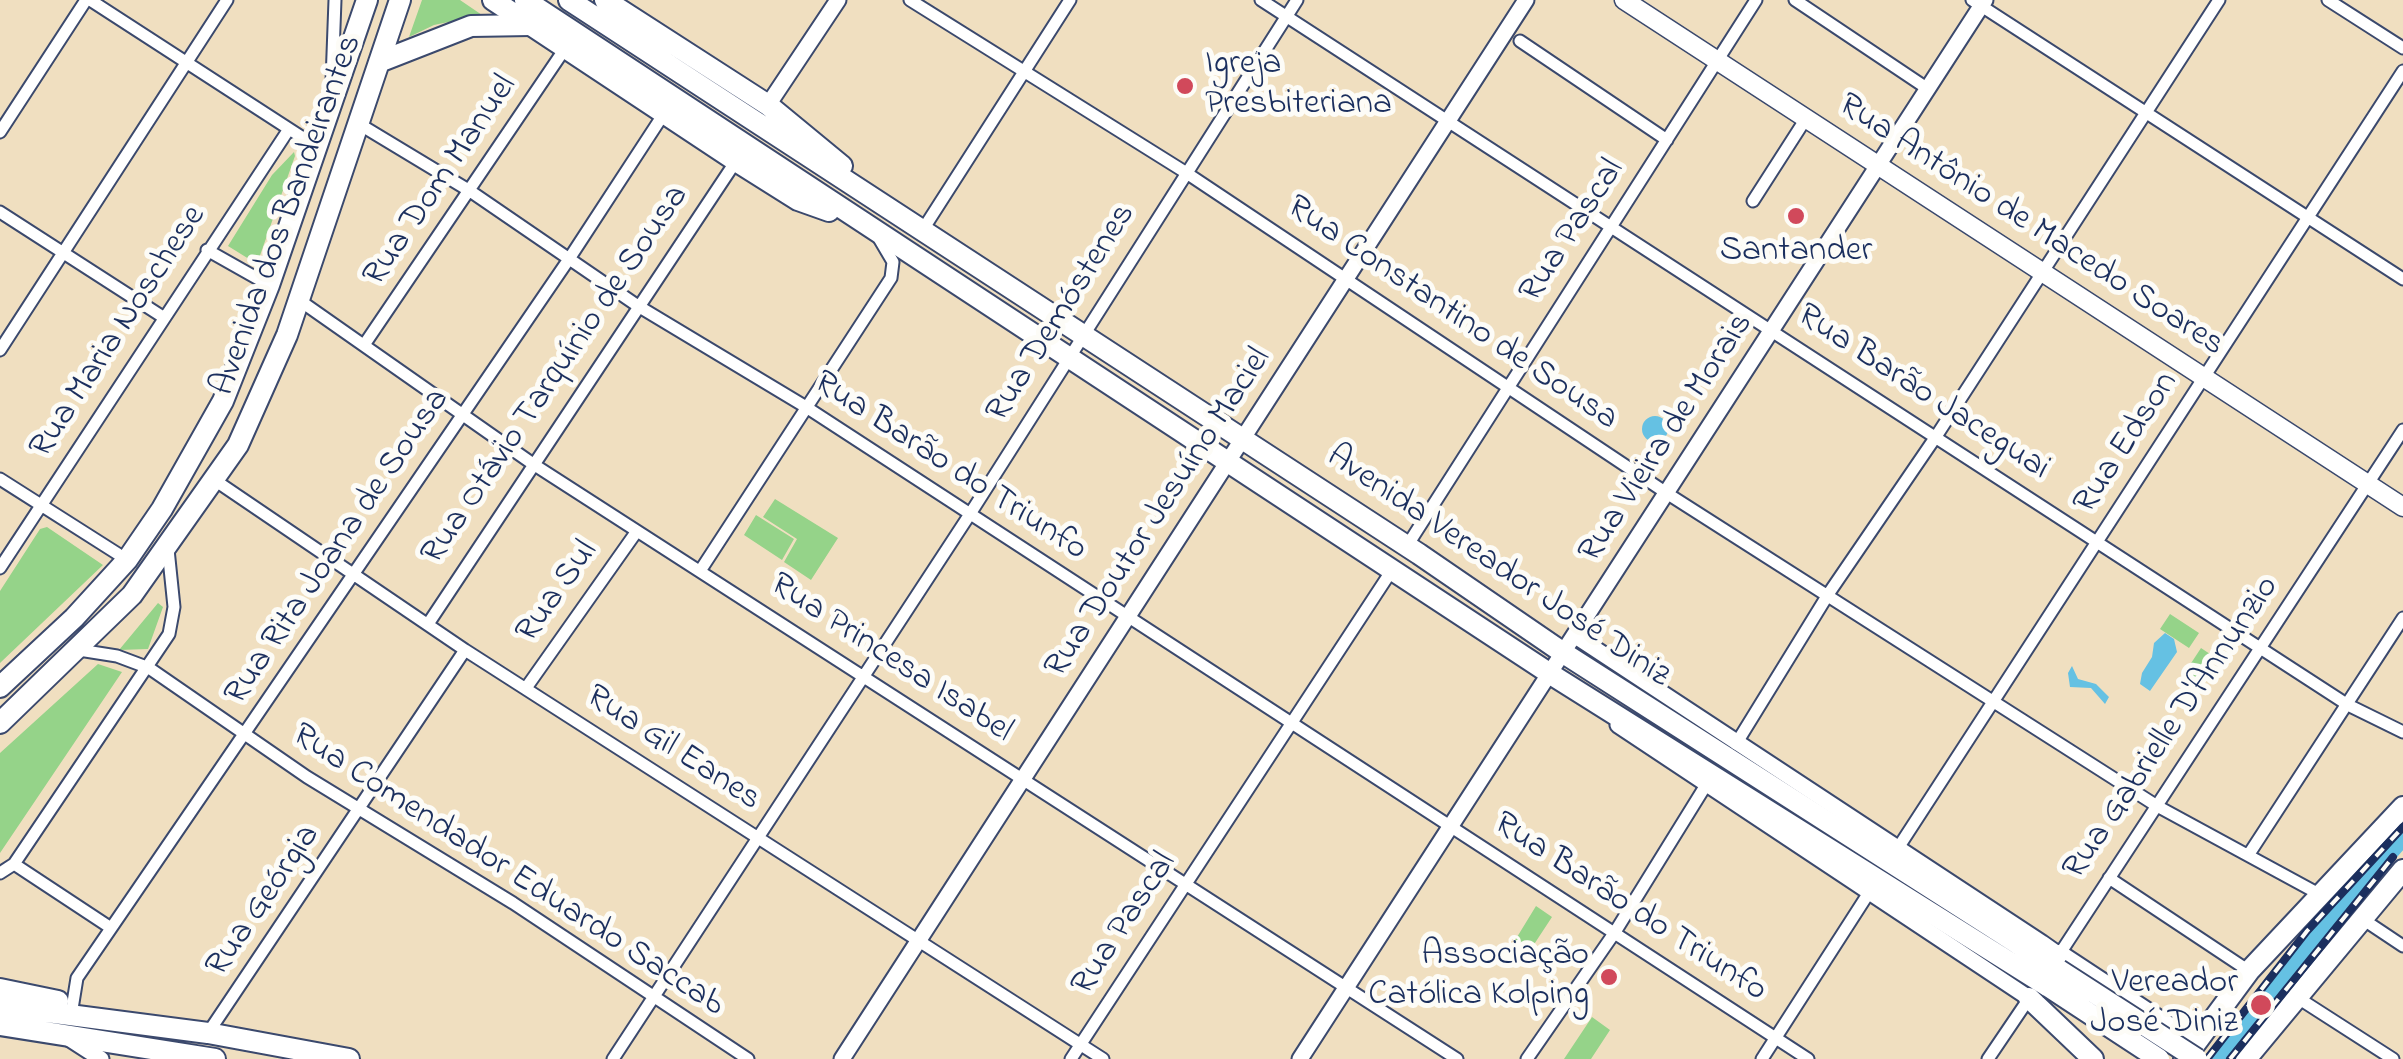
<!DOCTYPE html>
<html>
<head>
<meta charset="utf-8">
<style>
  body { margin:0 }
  canvas { display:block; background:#f0dfc0 }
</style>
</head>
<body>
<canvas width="2403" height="1059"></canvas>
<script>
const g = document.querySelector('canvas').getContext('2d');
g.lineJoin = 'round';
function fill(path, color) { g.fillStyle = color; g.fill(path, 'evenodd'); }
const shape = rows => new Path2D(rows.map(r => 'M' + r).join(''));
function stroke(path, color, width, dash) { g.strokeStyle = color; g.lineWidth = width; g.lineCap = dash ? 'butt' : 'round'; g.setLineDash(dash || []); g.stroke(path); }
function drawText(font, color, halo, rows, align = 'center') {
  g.font = font + ' "Indie Flower",sans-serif'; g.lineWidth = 10; g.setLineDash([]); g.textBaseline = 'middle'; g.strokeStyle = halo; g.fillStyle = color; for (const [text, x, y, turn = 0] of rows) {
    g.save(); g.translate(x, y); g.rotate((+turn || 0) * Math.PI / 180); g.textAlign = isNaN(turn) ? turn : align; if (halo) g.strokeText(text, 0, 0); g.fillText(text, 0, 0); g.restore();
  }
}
fill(shape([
  [422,0,460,0,482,15,434,25,409,37],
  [294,152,295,156,257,264,228,246,272,175],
  [775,499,838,538,811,580,784,562,797,539,763,517],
  [756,515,794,539,782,560,744,535],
  [47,527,103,565,0,663,0,591,40,529],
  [158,603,163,607,148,649,119,650],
  [2170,614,2199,633,2189,648,2160,629],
  [2201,648,2216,658,2195,690,2180,680],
  [98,664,122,672,0,853,0,753],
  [1536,906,1552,917,1529,952,1514,942],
  [1592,1017,1610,1030,1591,1059,1564,1059]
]), '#95d389');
fill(shape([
  '1642 429a13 13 0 1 1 26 0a13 13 0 1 1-26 0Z',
  [2165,633,2174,639,2177,652,2150,691,2140,684,2142,673,2152,657,2154,643],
  [2072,666,2078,679,2096,684,2109,697,2105,704,2091,688,2070,687,2068,673]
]), '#65c1e3');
stroke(shape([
  [2217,1059,2303,949,2403,835]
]), '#65c1e3', 20);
const minor = shape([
  [90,0,317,147],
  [910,0,1185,172,1668,494,2157,806,2319,894],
  [1261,0,2348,705,2403,732],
  [1795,0,1928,89],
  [1972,0,2403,279],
  [2328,0,2403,48],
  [1520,41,1667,140],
  [332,81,335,0],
  [359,124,470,191,638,306,806,407,1808,1059],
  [0,132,86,0],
  [1753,201,1805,120],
  [0,212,163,317],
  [922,231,1070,0],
  [207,250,269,285],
  [299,300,533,464,1457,1059],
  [364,345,564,50],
  [0,350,227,0],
  [0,479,118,554],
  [216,481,465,650,1103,1059],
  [1407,546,1756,0],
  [0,568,289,129],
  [700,571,891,278,893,262,880,240],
  [428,624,736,161],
  [79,650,117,656,149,668,307,777,513,903,748,1059],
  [526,688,637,531],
  [1736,744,1829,593,1937,435,2219,0],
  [1898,848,2403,71],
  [2249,854,2403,618],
  [14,864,111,928],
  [0,873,14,864,169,634,174,607,168,549],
  [2109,878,2249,971],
  [2361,918,2403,946],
  [2059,955,2403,430],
  [2295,996,2393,1059],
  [71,1015,77,978,569,259,663,115],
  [208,1033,465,650],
  [613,1059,970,514,1297,0],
  [1071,1059,1392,570],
  [1527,1059,1615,932,1706,785],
  [1762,1059,1870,891],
  [1988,1059,2030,997]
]);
const tertiary = shape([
  [768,105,838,0],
  [1577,637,2042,943,2059,955,2054,962],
  [1618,725,2029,998],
  [70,1039,101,1059],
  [842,1059,1526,0],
  [1300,1059,1985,0]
]);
const secondary = shape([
  [1624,0,2403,507]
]);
const primary = shape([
  [493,0,736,161,798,200,829,211],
  [525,0,1552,675,2049,987],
  [569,0,1419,554,1565,654,2059,970],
  [605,0,768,105,842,166],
  [2059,955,2182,1036,2197,1040],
  [0,989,58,1001],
  [2029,998,2093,1059],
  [0,1006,208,1033,349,1059],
  [0,1025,215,1059],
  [2184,1059,2249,971,2403,807],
  [2246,1059,2403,870]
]);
const trunk = shape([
  [379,62,471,26,531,25],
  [0,687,74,618,127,560,162,509,223,401,269,285,367,0],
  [0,723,132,595,238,445,287,335,400,0]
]);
stroke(minor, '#3b496d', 15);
stroke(tertiary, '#3b496d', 19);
stroke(secondary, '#3b496d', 21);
stroke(primary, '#3b496d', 24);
stroke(trunk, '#3b496d', 24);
stroke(minor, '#fff', 11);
stroke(tertiary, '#fff', 15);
stroke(secondary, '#fff', 18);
stroke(primary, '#fff', 20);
stroke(trunk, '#fff', 20);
const rail = shape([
  [2207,1059,2307,931,2403,827],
  [2230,1059,2393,857]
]);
stroke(rail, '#1b2f5e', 8);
stroke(rail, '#fdfcf7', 4, [11]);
const primaryBridge = shape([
  [2059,970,2197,1059],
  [2049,987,2159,1059]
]);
stroke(primaryBridge, '#3b496d', 24, []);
stroke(primaryBridge, '#fff', 20);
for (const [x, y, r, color] of [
  [1185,86,10,"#d1495b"],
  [1796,216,10,"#d1495b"],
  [1609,977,10,"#d1495b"],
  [2261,1005,12,"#d1495b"]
]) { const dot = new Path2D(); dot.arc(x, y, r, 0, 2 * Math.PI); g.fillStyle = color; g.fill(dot); stroke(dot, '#fdfcf7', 4); }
drawText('35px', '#1b2f5e', '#fdfcf7', [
  ["Igreja",1205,66,"left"],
  ["Presbiteriana",1205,106,"left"],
  ["Santander",1796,253,"center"],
  ["Associação",1589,957],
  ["Católica Kolping",1589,997],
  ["Vereador",2238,985],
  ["José Diniz",2238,1025]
], 'right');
drawText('35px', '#1b2f5e', '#fdfcf7', [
  ["Rua Dom Manuel",442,182,-56],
  ["Avenida dos Bandeirantes",289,216,-70],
  ["Rua Antônio de Macedo Soares",2030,227,33],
  ["Rua Pascal",1574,232,-57],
  ["Rua Demóstenes",1063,314,-58],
  ["Rua Constantino de Sousa",1451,315,34],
  ["Rua Maria Noschese",120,333,-57],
  ["Rua Otávio Tarquínio de Sousa",557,376,-56],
  ["Rua Barão Jaceguai",1922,394,33],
  ["Rua Vieira de Morais",1668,439,-57],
  ["Rua Edson",2128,444,-57],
  ["Rua Barão do Triunfo",949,468,33],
  ["Rua Doutor Jesuíno Maciel",1160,514,-57],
  ["Rua Rita Joana de Sousa",339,548,-56],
  ["Avenida Vereador José Diniz",1497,568,34],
  ["Rua Sul",559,593,-55],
  ["Rua Princesa Isabel",890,660,33],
  ["Rua Gabrielle D'Annunzio",2173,729,-56],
  ["Rua Gil Eanes",672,750,33],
  ["Rua Comendador Eduardo Saccab",507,872,33],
  ["Rua Geórgia",265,902,-56],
  ["Rua Barão do Triunfo",1629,909,33],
  ["Rua Pascal",1126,925,-57]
]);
</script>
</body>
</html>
